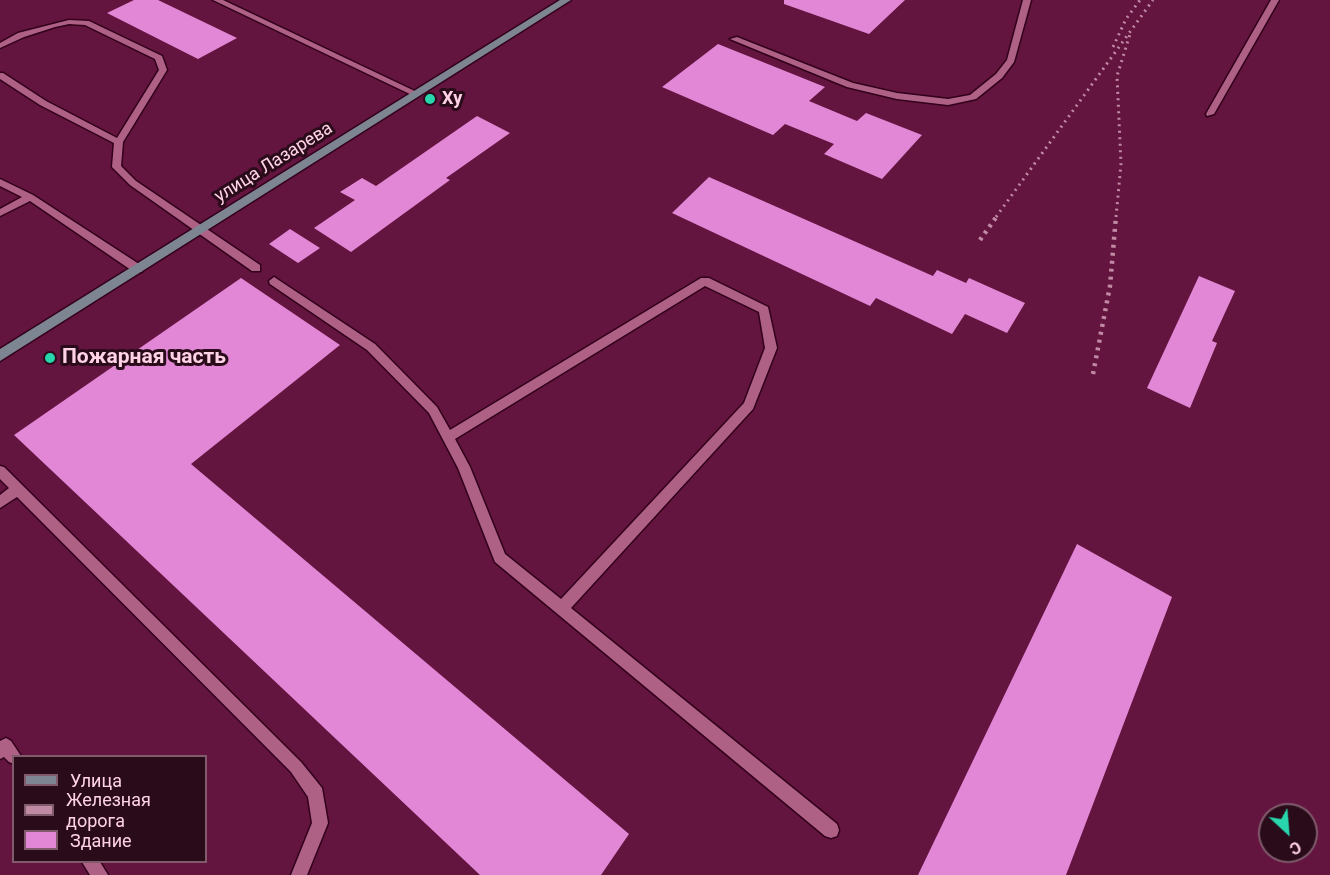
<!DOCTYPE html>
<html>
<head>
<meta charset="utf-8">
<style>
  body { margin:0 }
  #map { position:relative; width:1330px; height:875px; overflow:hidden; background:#550e35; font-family:Roboto,sans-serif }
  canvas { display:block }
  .legend { position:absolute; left:12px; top:755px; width:195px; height:108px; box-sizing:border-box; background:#290b1a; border:2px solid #7f5b6b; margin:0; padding:8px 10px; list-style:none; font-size:18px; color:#ffd3e5 }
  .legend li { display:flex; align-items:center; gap:12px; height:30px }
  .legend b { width:30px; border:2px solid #7f5b6b }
  .north { position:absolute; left:1258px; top:803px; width:60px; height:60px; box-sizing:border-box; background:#290b1a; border:2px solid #7f5b6b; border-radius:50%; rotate:154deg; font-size:16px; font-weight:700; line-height:24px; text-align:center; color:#ffd3e5 }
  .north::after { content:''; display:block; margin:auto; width:21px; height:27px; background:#28d5ad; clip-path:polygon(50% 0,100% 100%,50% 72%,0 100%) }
</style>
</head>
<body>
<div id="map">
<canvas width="1330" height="875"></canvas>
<ul class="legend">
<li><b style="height:8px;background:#7e8592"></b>Улица</li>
<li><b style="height:8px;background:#c08aa4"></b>Железная дорога</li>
<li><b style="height:16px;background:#e287d6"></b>Здание</li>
</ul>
<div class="north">С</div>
</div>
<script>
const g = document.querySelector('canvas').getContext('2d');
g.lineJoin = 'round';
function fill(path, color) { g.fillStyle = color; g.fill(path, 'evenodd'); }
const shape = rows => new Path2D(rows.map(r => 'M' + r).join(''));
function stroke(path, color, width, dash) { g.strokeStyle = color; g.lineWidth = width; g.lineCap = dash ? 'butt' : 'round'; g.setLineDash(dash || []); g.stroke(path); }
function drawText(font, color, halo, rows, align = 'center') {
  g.font = font + ' Roboto,sans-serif'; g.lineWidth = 6; g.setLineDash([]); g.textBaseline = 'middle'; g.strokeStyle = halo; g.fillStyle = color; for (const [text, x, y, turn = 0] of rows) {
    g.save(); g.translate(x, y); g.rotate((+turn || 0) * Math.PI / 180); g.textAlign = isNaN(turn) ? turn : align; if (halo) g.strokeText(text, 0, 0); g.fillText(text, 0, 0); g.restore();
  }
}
fill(shape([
  [0,0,1330,0,1330,875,0,875],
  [14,756,206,756,206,862,14,862],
  [1270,815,1306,815,1306,851,1270,851]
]), '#63143f');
fill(shape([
  [134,0,158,0,237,38,198,59,107,13],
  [784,0,905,0,869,34,784,4],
  [718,44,825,87,809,101,857,121,866,113,922,135,882,179,824,154,834,144,785,124,773,135,662,87],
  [477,116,510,133,446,178,450,180,351,252,314,228,355,200,340,192,362,178,376,186],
  [709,177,933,276,937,270,966,283,969,278,1025,303,1007,333,965,314,952,334,876,298,870,306,672,213],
  [290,229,320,248,298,263,269,244],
  [1199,276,1235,291,1212,341,1217,343,1190,408,1147,388],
  [241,278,340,345,191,464,629,834,601,875,480,875,14,435],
  [1077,544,1172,597,1066,875,918,875]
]), '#e287d6');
const lane = shape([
  [213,0,223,0,421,94,414,96,213,0],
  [1023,0,1031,0,1014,62,1002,78,976,99,948,105,897,99,847,87,730,39,737,37,853,83,897,93,948,99,970,95,996,74,1007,60,1023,0],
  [1271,0,1279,0,1214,114,1207,116,1206,114,1271,0],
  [69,20,89,21,162,56,167,70,123,142,121,166,136,181,260,265,260,271,252,271,130,185,112,167,114,143,40,105,0,79,0,73,3,73,46,101,117,138,159,70,155,59,85,25,69,24,55,27,24,37,0,48,0,43,18,33,69,20],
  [0,179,33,195,142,266,142,272,134,272,30,201,0,216,0,209,22,197,0,186,0,179],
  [274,277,375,344,437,407,450,430,701,278,709,278,768,307,777,348,753,409,571,608,837,824,839,830,837,836,831,838,825,836,495,562,458,468,429,413,367,350,270,284,269,281,274,277],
  [705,286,759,312,765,348,744,403,561,599,505,554,470,467,455,439,705,286],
  [0,466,4,467,301,762,322,788,328,823,307,875,291,875,312,823,308,797,291,772,17,497,0,508,0,495,9,488,0,479,0,466],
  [6,738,11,741,21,756,14,756,14,764,9,762,4,757,0,759,0,741,6,738],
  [82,862,100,862,108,875,90,875,82,862]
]);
const secondary = shape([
  [560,0,571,0,0,361,0,349,560,0]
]);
stroke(lane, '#32001b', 3);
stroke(secondary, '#32001b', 3);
fill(lane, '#af6185');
fill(secondary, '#7e8592');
stroke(shape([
  [1113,47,1126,19,1140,0],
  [996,217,1153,0],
  [1116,217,1121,164,1117,76,1131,31]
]), '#c08aa4', 3, [2, 4.5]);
stroke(shape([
  [980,240,997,216],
  [1093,374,1110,286,1116,216]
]), '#c08aa4', 4.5, [3, 5]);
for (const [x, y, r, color] of [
  [430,99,6,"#28d5ad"],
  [50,358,6,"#28d5ad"]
]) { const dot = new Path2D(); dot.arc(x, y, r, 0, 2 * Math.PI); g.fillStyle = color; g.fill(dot); stroke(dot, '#290b1a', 2); }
drawText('bold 18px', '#ffd3e5', '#290b1a', [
  ["Xy",442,99]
], 'left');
drawText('18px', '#ffd3e5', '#290b1a', [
  ["улица Лазарева",274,163,-32]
]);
drawText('bold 21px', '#ffd3e5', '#290b1a', [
  ["Пожарная часть",62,358]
], 'left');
</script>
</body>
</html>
